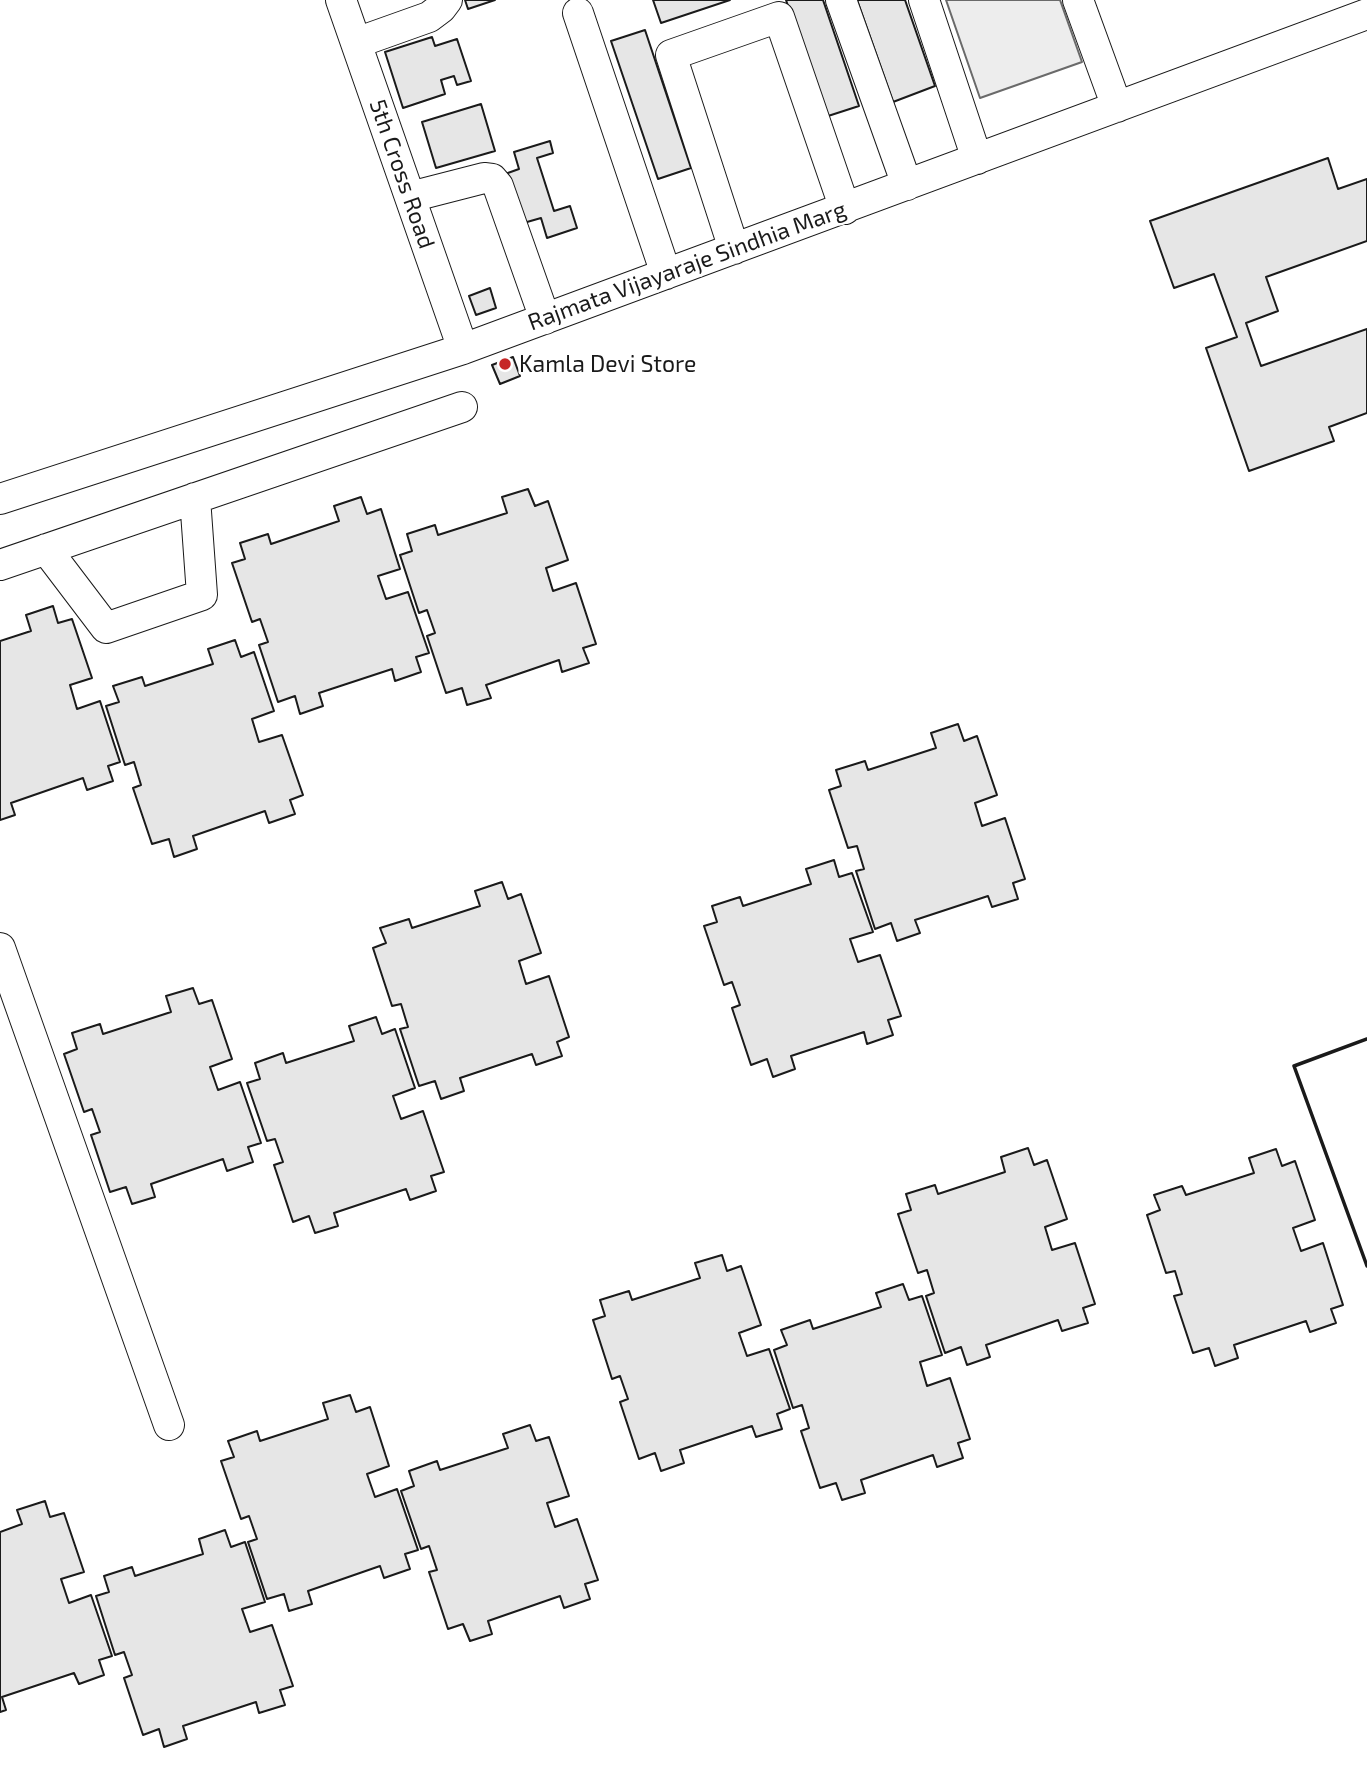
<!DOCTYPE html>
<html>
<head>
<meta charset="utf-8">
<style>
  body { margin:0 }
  canvas { display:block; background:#fff }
</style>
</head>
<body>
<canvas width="1367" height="1785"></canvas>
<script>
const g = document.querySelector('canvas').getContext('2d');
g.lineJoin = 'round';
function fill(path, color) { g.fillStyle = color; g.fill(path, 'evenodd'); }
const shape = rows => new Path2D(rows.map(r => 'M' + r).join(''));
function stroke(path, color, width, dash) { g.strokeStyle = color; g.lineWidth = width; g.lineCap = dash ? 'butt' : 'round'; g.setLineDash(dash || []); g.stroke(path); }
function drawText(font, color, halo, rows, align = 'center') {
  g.font = font + ' "Exo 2",sans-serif'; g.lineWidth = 5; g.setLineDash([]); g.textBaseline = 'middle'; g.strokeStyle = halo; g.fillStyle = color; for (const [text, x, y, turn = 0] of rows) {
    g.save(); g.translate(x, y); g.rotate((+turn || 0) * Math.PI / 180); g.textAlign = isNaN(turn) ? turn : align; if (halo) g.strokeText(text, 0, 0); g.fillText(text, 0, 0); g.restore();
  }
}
const built = shape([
  [946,0,1060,0,1082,62,980,98,946,0]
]);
fill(built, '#ededed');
stroke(built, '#6a6a6a', 2);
const building = shape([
  [465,0,495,0,468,9,465,0],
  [653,0,730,0,661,23,653,0],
  [786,0,823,0,859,106,825,117,786,0],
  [857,0,905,0,935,86,893,102,857,0],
  [645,30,691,168,658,179,611,41,645,30],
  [432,37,435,46,457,39,471,81,457,85,454,76,441,80,445,94,403,108,385,52,432,37],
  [481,104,495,151,436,168,422,122,481,104],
  [550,141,553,153,537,158,554,211,570,206,577,228,547,238,541,218,520,224,505,174,519,169,514,152,550,141],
  [1328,158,1338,189,1367,179,1367,241,1266,277,1278,311,1246,323,1261,366,1367,329,1367,413,1329,427,1334,441,1249,471,1206,348,1237,337,1214,274,1174,288,1150,221,1328,158],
  [490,288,496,308,476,315,469,296,490,288],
  [513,357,520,376,500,384,492,365,513,357],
  [528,489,535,506,548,501,568,560,546,568,553,591,576,583,596,644,583,648,589,663,562,672,559,660,486,685,491,698,467,705,462,688,446,693,427,636,435,633,427,610,419,613,400,555,412,551,407,534,435,525,438,535,507,513,502,497,528,489],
  [361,497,367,514,381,509,400,569,378,576,386,599,408,592,429,653,416,657,421,672,395,681,392,669,319,693,323,706,300,714,295,696,278,702,259,645,268,642,260,619,252,622,232,563,245,559,240,543,268,534,271,544,339,521,334,506,361,497],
  [53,606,58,623,72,619,92,678,70,685,77,709,100,701,120,762,108,766,113,781,87,790,83,778,11,803,15,815,0,820,0,641,31,631,26,615,53,606],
  [235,640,241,657,254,652,274,711,252,719,259,742,282,735,303,795,290,800,295,814,269,823,265,811,193,836,197,849,174,857,169,839,152,844,133,788,141,785,134,762,125,765,106,706,119,702,113,686,142,677,145,686,213,664,208,649,235,640],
  [958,724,964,741,977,736,997,795,975,803,982,826,1005,818,1025,879,1013,883,1018,899,992,907,988,896,915,920,920,933,897,941,891,923,875,929,856,871,864,869,857,846,848,848,829,790,841,786,836,770,865,761,868,770,936,748,931,733,958,724],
  [834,860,839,877,852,873,873,932,850,939,858,962,880,955,901,1016,888,1020,893,1035,867,1044,864,1032,791,1056,795,1069,773,1077,767,1059,751,1065,732,1008,740,1005,732,982,724,985,704,926,717,922,712,906,740,897,743,906,811,884,806,869,834,860],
  [502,882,508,899,521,894,541,953,519,961,526,984,549,976,569,1037,557,1042,562,1056,536,1065,532,1054,460,1078,464,1091,441,1099,435,1081,419,1086,400,1029,408,1027,401,1004,392,1006,373,948,386,943,380,928,409,919,412,928,480,906,475,891,502,882],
  [193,988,199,1004,212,1000,232,1059,210,1067,218,1090,240,1082,261,1143,248,1147,253,1162,227,1171,223,1159,151,1184,155,1197,132,1204,126,1187,110,1192,91,1135,100,1132,92,1109,84,1112,64,1054,77,1049,72,1033,100,1024,103,1034,171,1012,166,996,193,988],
  [376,1017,382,1034,395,1029,415,1088,393,1096,401,1119,423,1111,444,1172,431,1176,436,1191,410,1200,406,1189,334,1213,338,1226,315,1233,309,1216,293,1222,274,1165,283,1162,275,1139,267,1141,247,1083,260,1079,255,1063,283,1053,286,1063,354,1041,349,1026,376,1017],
  [1028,1148,1034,1165,1047,1160,1067,1219,1045,1227,1052,1250,1075,1243,1095,1304,1083,1308,1088,1323,1062,1331,1058,1320,986,1345,990,1357,967,1365,961,1347,945,1353,926,1296,934,1293,927,1270,918,1273,898,1214,911,1210,906,1194,935,1185,938,1194,1005,1172,1001,1157,1028,1148],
  [1276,1149,1282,1166,1295,1161,1315,1220,1293,1228,1301,1251,1323,1243,1343,1305,1331,1309,1336,1323,1310,1332,1306,1321,1234,1345,1238,1358,1215,1366,1209,1348,1193,1353,1174,1296,1182,1294,1175,1271,1166,1273,1147,1215,1160,1210,1154,1195,1182,1186,1186,1195,1254,1173,1249,1158,1276,1149],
  [722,1255,727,1271,741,1266,761,1325,739,1333,747,1356,769,1349,790,1409,777,1414,782,1429,756,1437,752,1426,680,1450,684,1463,661,1471,655,1453,639,1459,620,1402,628,1399,620,1376,612,1379,593,1320,605,1316,600,1300,629,1291,632,1300,700,1278,695,1263,722,1255],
  [903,1284,909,1300,922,1296,942,1355,920,1362,927,1386,950,1378,970,1439,958,1443,963,1458,937,1467,933,1455,861,1480,865,1493,842,1500,836,1483,820,1488,801,1431,809,1428,802,1405,793,1408,774,1350,787,1345,781,1330,810,1320,813,1329,881,1307,876,1293,903,1284],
  [350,1395,356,1412,370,1407,389,1466,367,1474,375,1497,397,1489,418,1550,405,1554,410,1569,384,1578,380,1566,308,1591,312,1604,289,1611,284,1594,267,1599,248,1542,257,1539,249,1516,241,1519,221,1461,234,1457,228,1441,257,1431,260,1441,328,1419,323,1403,350,1395],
  [530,1425,536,1441,549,1437,569,1496,547,1503,555,1527,577,1519,598,1580,585,1584,590,1599,564,1608,560,1596,488,1621,492,1634,470,1641,463,1624,448,1629,429,1572,437,1570,429,1546,421,1549,401,1491,414,1486,409,1471,437,1461,440,1470,508,1448,503,1434,530,1425],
  [45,1501,50,1517,64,1513,84,1572,61,1579,69,1603,91,1595,112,1656,99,1660,104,1675,79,1684,74,1673,2,1697,6,1710,0,1712,0,1532,22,1524,17,1510,45,1501],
  [225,1530,231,1547,245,1542,265,1602,242,1609,250,1632,272,1625,293,1686,280,1690,285,1705,259,1713,256,1702,183,1726,187,1739,164,1747,159,1729,143,1735,124,1678,132,1675,124,1652,115,1655,96,1596,109,1592,104,1576,132,1567,135,1576,203,1554,199,1539,225,1530]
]);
fill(building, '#e6e6e6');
stroke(building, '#1a1a1a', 2);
const street = shape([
  [341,0,463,349],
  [841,0,907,185],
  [924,0,977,159],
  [1078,0,1117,107],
  [578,13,666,274],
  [356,43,429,17,441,8,447,0],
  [410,197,484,178,492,179,498,186,545,319],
  [734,249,671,55,779,17,845,209],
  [0,499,463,349,1367,14],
  [46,549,106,628,202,595,195,498],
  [0,565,462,407],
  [0,948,169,1425]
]);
stroke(street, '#1a1a1a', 32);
stroke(street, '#fff', 30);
stroke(shape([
  [1367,1039,1294,1066,1367,1266]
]), '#1a1a1a', 3.5);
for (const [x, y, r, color] of [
  [505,364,7,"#c62828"]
]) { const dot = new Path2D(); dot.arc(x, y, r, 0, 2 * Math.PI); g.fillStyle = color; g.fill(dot); stroke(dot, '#fff', 2.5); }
drawText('23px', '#1a1a1a', '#fff', [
  ["5th Cross Road",402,174,71],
  ["Rajmata Vijayaraje Sindhia Marg",687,266,-20]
]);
drawText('23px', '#1a1a1a', '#fff', [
  ["Kamla Devi Store",519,364]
], 'left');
</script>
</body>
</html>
